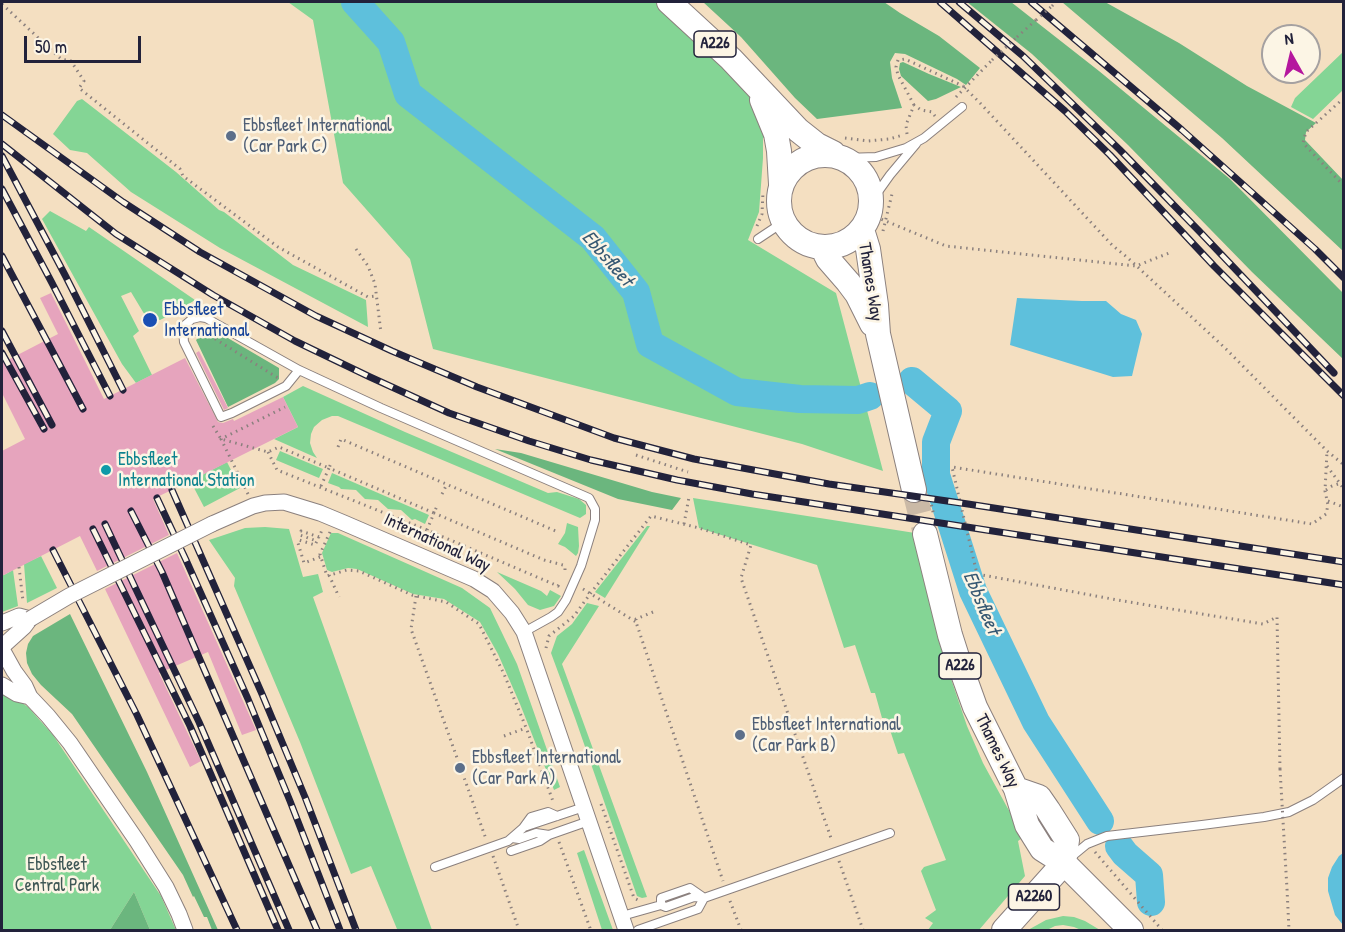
<!DOCTYPE html>
<html>
<head>
<meta charset="utf-8">
<style>
  body { margin:0 }
  #map { position:relative; width:1345px; height:932px; overflow:hidden; background:#f4dfc1; font-family:"Patrick Hand",sans-serif }
  canvas { display:block }
  .frame { position:absolute; inset:0; border:3px solid #22223b; pointer-events:none }
  .north { position:absolute; left:1261px; top:24px; width:60px; height:60px; box-sizing:border-box; background:#fcf5e5; border:2px solid #a5a1a1; border-radius:50%; rotate:352deg; font-size:16px; font-weight:700; line-height:24px; text-align:center; color:#22223b }
  .north::after { content:''; display:block; margin:auto; width:21px; height:27px; background:#b5179e; clip-path:polygon(50% 0,100% 100%,50% 72%,0 100%) }
  .scale { position:absolute; left:24px; top:36px; width:117px; height:27px; box-sizing:border-box; border:3px solid #22223b; border-top:0; padding-left:8px; font-size:18px; line-height:21px; white-space:nowrap; color:#22223b; -webkit-text-stroke:4px #fcf5e5; paint-order:stroke }
</style>
</head>
<body>
<div id="map">
<canvas width="1345" height="932"></canvas>
<div class="frame"></div>
<div class="north">N</div>
<div class="scale">50 m</div>
</div>
<script>
const g = document.querySelector('canvas').getContext('2d');
g.lineJoin = 'round';
function fill(path, color) { g.fillStyle = color; g.fill(path, 'evenodd'); }
const shape = rows => new Path2D(rows.map(r => 'M' + r).join(''));
function stroke(path, color, width, dash) { g.strokeStyle = color; g.lineWidth = width; g.lineCap = dash ? 'butt' : 'round'; g.setLineDash(dash || []); g.stroke(path); }
function drawText(font, color, halo, rows, align = 'center') {
  g.font = font + ' "Patrick Hand",sans-serif'; g.lineWidth = 5; g.setLineDash([]); g.textBaseline = 'middle'; g.strokeStyle = halo; g.fillStyle = color; for (const [text, x, y, turn = 0] of rows) {
    g.save(); g.translate(x, y); g.rotate((+turn || 0) * Math.PI / 180); g.textAlign = isNaN(turn) ? turn : align; if (halo) g.strokeText(text, 0, 0); g.fillText(text, 0, 0); g.restore();
  }
}
fill(shape([
  [288,2,656,2,688,28,750,92,768,137,763,138,763,158,759,212,748,240,836,293,883,471,802,444,433,349,410,259,343,183,313,20],
  [1343,52,1343,90,1313,119,1291,107,1295,98],
  [82,99,176,172,219,210,224,212,293,265,366,300,368,327,220,248,131,192,87,153,70,150,53,134,77,101],
  [50,211,86,231,89,227,195,300,176,312,160,320,146,317,131,292,121,296,139,331,133,336,152,375,136,383,122,364,42,219],
  [303,386,405,432,548,493,557,492,579,499,586,505,586,514,580,518,338,416,332,416,322,420,314,427,311,434,310,443,313,452,317,458,274,439,298,427,283,397],
  [280,451,323,469,319,478,276,460],
  [227,462,240,488,204,507,193,486,194,485,196,478],
  [332,473,429,515,425,524,415,519,412,520,401,510,388,509,378,500,365,499,356,490,341,489,339,487,328,483],
  [693,498,915,533,946,664,967,726,983,763,1007,807,1025,836,1018,841,1025,876,979,930,928,930,933,923,925,918,936,910,921,871,924,867,946,860,904,753,898,754,886,718,882,718,875,693,871,693,855,645,844,648,817,565,699,528],
  [567,523,578,527,579,546,578,553,576,556,565,547,558,544,565,533],
  [647,526,650,526,605,598,595,592],
  [265,527,289,529,303,577,318,574,323,592,313,597,432,930,395,930,397,929,371,866,351,874,300,742,234,586,235,578,209,540,245,528],
  [331,533,338,533,462,588,490,608,517,664,560,787,554,790,520,704,498,654,480,622,444,599,413,594,357,569,348,568,332,572,327,570,322,553],
  [41,556,57,588,27,603,24,564],
  [2,570,4,575,13,570,18,606,2,612],
  [497,572,541,591,547,596,550,590,561,596,554,606,540,610,528,605,515,589],
  [587,603,599,606,562,664,647,897,642,898,637,896,575,718,551,653,557,636,572,624],
  [2,691,18,700,28,707,53,735,161,896,176,930,150,930,134,892,110,930,2,930],
  [584,850,613,930,602,930,577,853],
  [1063,916,1074,917,1085,921,1100,930,1081,930,1074,927,1063,925,1055,926,1047,930,1028,930,1046,920]
]), '#84d595');
fill(shape([
  [703,2,884,2,900,13,939,36,980,68,966,85,957,79,905,54,895,53,890,62,892,78,902,108,817,119,795,98,741,37],
  [967,2,1011,2,1099,71,1230,179,1343,293,1343,359,1252,272,1128,145,1032,54],
  [1062,2,1105,2,1179,43,1247,86,1316,123,1306,132,1305,140,1343,180,1343,251,1222,138],
  [903,62,929,74,961,87,936,99,928,101,901,76,899,69,900,63],
  [209,327,279,368,279,379,275,383,228,407,196,340],
  [495,449,521,453,652,492,681,498,672,510,618,499],
  [70,614,147,772,218,930,212,930,207,917,204,917,194,896,193,897,183,875,72,714,41,685,32,674,27,663,26,653,28,644,33,636],
  [134,892,150,930,110,930]
]), '#6bb67e');
fill(shape([
  [1017,298,1082,301,1106,301,1121,314,1136,320,1142,334,1132,376,1113,377,1010,345],
  [1343,853,1343,925,1335,915,1328,891,1328,878,1332,867,1339,856]
]), '#5ec0dc');
stroke(shape([
  [355,2,391,42,408,94,593,238,636,292,650,344,737,392,800,399,858,400,870,396],
  [912,381,948,411,936,442,936,475,973,591,1036,722,1100,821],
  [1119,846,1125,854,1149,875,1151,902]
]), '#5ec0dc', 28);
fill(shape([
  [51,293,104,399,185,358,218,422,223,423,233,419,234,421,283,397,298,427,196,478,198,482,186,488,184,484,153,499,169,535,97,571,80,536,2,576,2,451,25,439,2,393,2,363,58,334,40,298],
  [199,351,228,408,224,410,196,353],
  [177,553,256,730,242,735,208,652,159,673,201,761,190,767,105,589]
]), '#e6a4bd');
stroke(shape([
  [914,490,925,534]
]), '#cab9a6', 24, [24, 12]);
const lane = shape([
  [844,158,876,157,906,148,924,138,962,107],
  [870,203,890,175,916,144],
  [758,239,785,221],
  [299,370,286,386,232,413,221,417,184,342,183,330,185,325,192,319,200,317,206,318,299,370,381,408,589,498,595,509,595,520,581,566,566,600,558,612,551,617,524,632],
  [524,827,584,807],
  [512,838,519,839,536,833,549,835],
  [511,851,540,841,549,835,589,821],
  [1070,858,1087,844,1107,836,1202,825,1264,817,1289,812,1313,800,1344,778],
  [435,867,508,841,523,828,531,817,548,812,557,816],
  [661,905,661,898,690,888,703,897],
  [622,916,661,905,666,907,694,897,704,898,890,833],
  [638,930,698,909,704,898]
]);
const street = shape([
  [212,524,253,506,265,503,284,502,320,513,344,523,474,579,493,591,512,613,524,632,626,930],
  [2,623,19,616,30,619,24,627,3,646],
  [4,653,14,671,25,686,30,697,48,716,70,743,137,841,166,887,179,914,185,930],
  [2,685,17,694,30,697]
]);
const primary = shape([
  [669,2,731,59,798,130,817,145,833,153],
  [762,100,776,134,779,151,781,184],
  '779 201a46 46 0 1 1 92 0a46 46 0 1 1-92 0Z',
  [861,231,864,236,868,249,876,305,878,334,914,490],
  [822,247,828,259,848,282,857,294,872,324],
  [925,534,950,635,957,657,975,707,1016,789,1027,825,1042,849,1064,863,1131,930],
  [1016,789,1039,797,1048,810,1067,840,1064,863],
  [1004,930,1064,863]
]);
stroke(lane, '#8b807e', 10);
stroke(street, '#8b807e', 17);
stroke(primary, '#8b807e', 26);
stroke(shape([
  [2,4,61,59,71,61,84,81,79,88,180,169,183,176,278,247,368,297,376,296],
  [1052,6,1056,2],
  [1017,37,1036,20],
  [956,97,992,60],
  [1344,98,1306,132,1303,143,1344,186],
  [980,103,1112,245,1128,258,1225,348,1327,451,1344,465],
  [914,105,898,75,896,67,898,60,905,59,963,86],
  [907,134,906,125,914,105,921,110,932,112,935,116],
  [845,138,868,141,889,139,903,135],
  [876,217,946,246,1136,266,1169,253],
  [757,226,762,214,763,192],
  [883,231,892,194],
  [356,249,368,266,375,284,381,333],
  [196,336,197,332,204,332,278,378],
  [213,426,221,439,268,452,279,447,329,468,332,461],
  [338,447,341,439,558,532],
  [268,452,277,470,427,530,558,586,559,584],
  [636,455,688,472],
  [1327,466,1344,489],
  [321,486,329,468,434,513,437,506],
  [1326,490,1332,486,1344,482],
  [248,494,221,439,285,407],
  [442,494,447,484],
  [930,499,934,516],
  [1328,501,1341,506],
  [684,524,689,497],
  [427,530,434,513,544,560,563,565,565,567,565,573],
  [330,532,320,554,327,576,347,570,359,571,412,595,446,602,479,624,504,674,527,730,554,804],
  [320,557,304,563,298,543,299,540,315,545,317,541,300,535,301,531,319,537,322,530],
  [19,567,23,601],
  [329,575,339,597],
  [583,589,636,622],
  [416,596,411,629,486,839],
  [653,612,636,619,636,622,723,881],
  [546,648,549,636,574,616,590,594,651,516,699,528,751,545,741,578,832,841],
  [504,736,526,728],
  [1280,769,1277,617,1263,624,1123,601,977,574,952,467,1312,524,1326,514,1328,505,1325,491,1327,451],
  [601,804,634,898,638,900],
  [559,842,590,928,590,930],
  [1095,852,1162,930],
  [493,856,519,930],
  [839,861,863,930],
  [1287,889,1289,930],
  [730,901,741,930]
]), '#8b807e', 3, [1.5, 4.5]);
stroke(lane, '#fff', 8);
stroke(street, '#fff', 15);
stroke(primary, '#fff', 24);
const rail = shape([
  [940,2,1065,111,1110,155,1214,266,1344,396],
  [959,2,1023,56,1120,150,1200,232,1334,373],
  [1031,2,1182,130,1315,249,1344,278],
  [2,115,123,202,200,252,316,316,392,351,477,387,614,438,694,459,829,484,968,504,1344,562],
  [2,144,116,234,213,295,295,341,370,377,449,413,529,441,591,460,677,480,752,494,1344,585],
  [2,156,65,275,123,390],
  [2,189,52,283,110,396],
  [2,256,83,409],
  [2,331,52,425],
  [2,353,44,429],
  [172,490,262,694,305,797,356,930],
  [157,498,186,560,248,699,290,801,340,930],
  [131,511,162,572,317,930],
  [105,524,199,722,289,930],
  [93,529,190,726,278,930],
  [53,550,137,715,237,930]
]);
stroke(rail, '#22223b', 7);
stroke(rail, '#fcf5e5', 4.5, [14]);
const streetBridge = shape([
  [30,619,69,596,212,524]
]);
stroke(streetBridge, '#8b807e', 17, []);
stroke(shape([
  [1036,20,1052,6],
  [992,60,1017,37],
  [963,86,980,103],
  [1280,769,1287,889]
]), '#8b807e', 3, [1.5, 4.5]);
stroke(streetBridge, '#fff', 15);
for (const [x, y, r, color] of [
  [231,136,6,"#5c6f8a"],
  [150,320,8,"#1a4fb4"],
  [106,470,6,"#0f9aa8"],
  [740,735,6,"#5c6f8a"],
  [460,768,6,"#5c6f8a"]
]) { const dot = new Path2D(); dot.arc(x, y, r, 0, 2 * Math.PI); g.fillStyle = color; g.fill(dot); stroke(dot, '#fcf5e5', 2); }
for (const [x, y, w] of [
  [715,44,42],
  [960,666,42],
  [1034,897,51]
]) { const box = new Path2D(); box.roundRect(x - w / 2, y - 13, w, 26, 4.5); g.fillStyle = '#fcf5e5'; g.fill(box); stroke(box, '#22223b', 1.5); }
drawText('bold 16px', '#22223b', null, [
  ["A226",715,44],
  ["A226",960,666],
  ["A2260",1034,897]
]);
drawText('18px', '#4e5e75', '#fcf5e5', [
  ["Ebbsfleet International",243,126],
  ["(Car Park C)",243,147],
  ["Ebbsfleet International",752,725],
  ["(Car Park B)",752,746],
  ["Ebbsfleet International",472,758],
  ["(Car Park A)",472,779]
], 'left');
drawText('18px', '#22223b', '#fcf5e5', [
  ["Thames Way",870,282,81],
  ["International Way",437,543,25],
  ["Thames Way",997,751,64]
]);
drawText('18px', '#164399', '#fcf5e5', [
  ["Ebbsfleet",164,310],
  ["International",164,331]
], 'left');
drawText('18px', '#0d838f', '#fcf5e5', [
  ["Ebbsfleet",118,460],
  ["International Station",118,481]
], 'left');
drawText('18px', '#3f5856', '#fcf5e5', [
  ["Ebbsfleet",57,865],
  ["Central Park",57,886]
]);
drawText('italic 20px', '#375973', '#fcf5e5', [
  ["Ebbsfleet",607,259,49],
  ["Ebbsfleet",981,603,67]
]);
</script>
</body>
</html>
